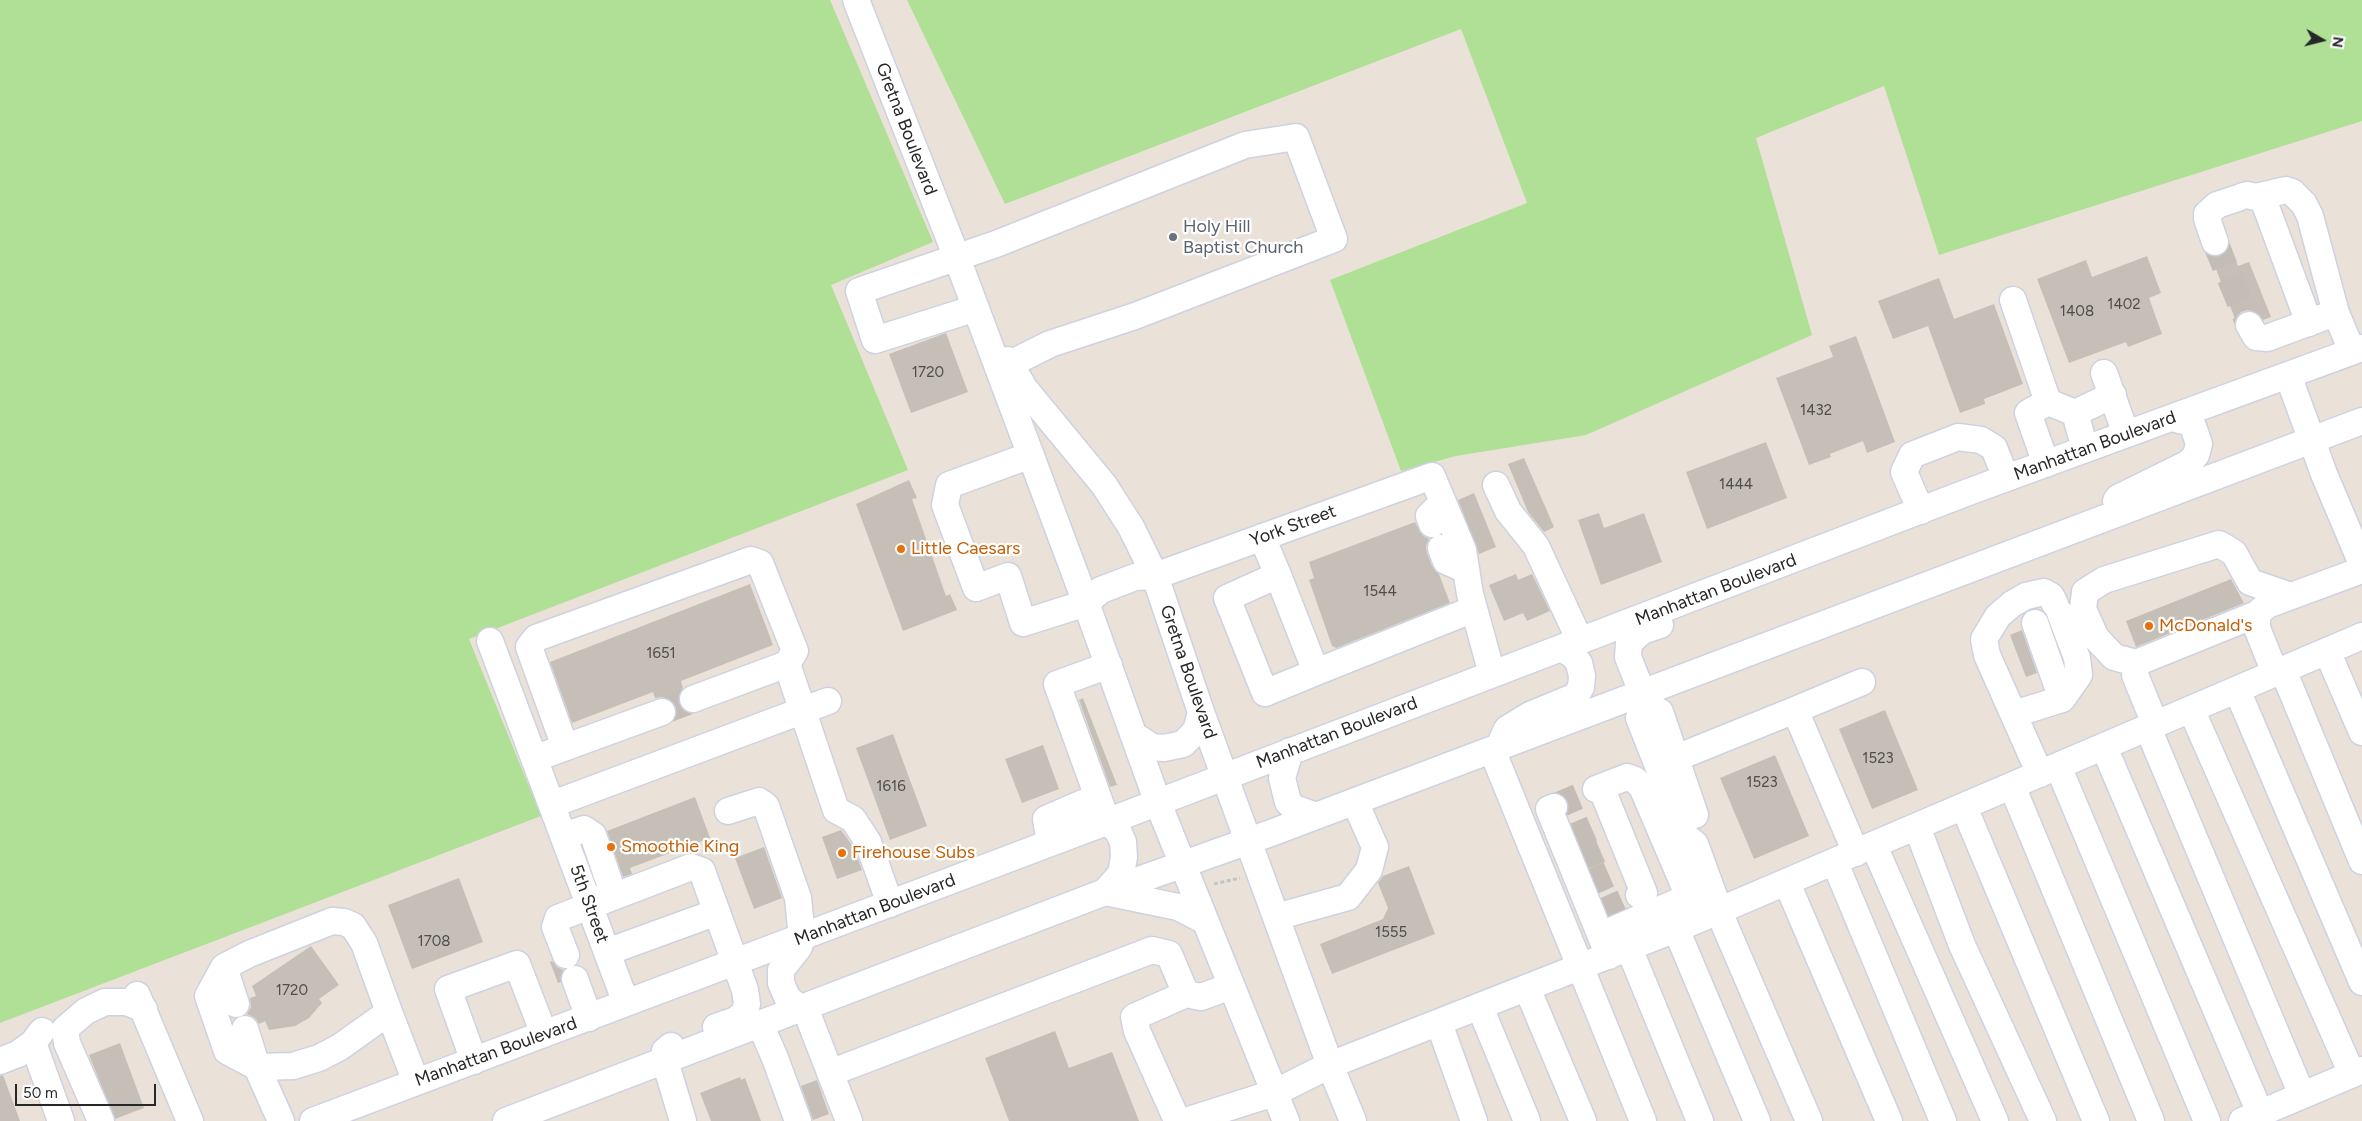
<!DOCTYPE html>
<html>
<head>
<meta charset="utf-8">
<style>
  body { margin:0 }
  #map { position:relative; width:2362px; height:1121px; overflow:hidden; background:#eae2d8; font-family:Figtree,sans-serif }
  canvas { display:block }
  .north { position:absolute; left:2297px; top:15px; width:50px; height:50px; -webkit-text-stroke:4px #fff; paint-order:stroke; rotate:98deg; font-size:14px; font-weight:700; line-height:20px; text-align:center; color:#272727 }
  .north::after { content:''; display:block; margin:auto; width:18px; height:22px; background:#272727; clip-path:polygon(50% 0,100% 100%,50% 72%,0 100%) }
  .scale { position:absolute; left:15px; top:1084px; width:141px; height:22px; box-sizing:border-box; border:2px solid #272727; border-top:0; padding-left:6px; font-size:15px; line-height:18px; white-space:nowrap; color:#272727; -webkit-text-stroke:4px #fff; paint-order:stroke }
</style>
</head>
<body>
<div id="map">
<canvas width="2362" height="1121"></canvas>
<div class="north">N</div>
<div class="scale">50 m</div>
</div>
<script>
const g = document.querySelector('canvas').getContext('2d');
g.lineJoin = 'round';
function fill(path, color) { g.fillStyle = color; g.fill(path, 'evenodd'); }
const shape = rows => new Path2D(rows.map(r => 'M' + r).join(''));
function stroke(path, color, width, dash) { g.strokeStyle = color; g.lineWidth = width; g.lineCap = dash ? 'butt' : 'round'; g.setLineDash(dash || []); g.stroke(path); }
function drawText(font, color, halo, rows, align = 'center') {
  g.font = font + ' Figtree,sans-serif'; g.lineWidth = 4.5; g.setLineDash([]); g.textBaseline = 'middle'; g.strokeStyle = halo; g.fillStyle = color; for (const [text, x, y, turn = 0] of rows) {
    g.save(); g.translate(x, y); g.rotate((+turn || 0) * Math.PI / 180); g.textAlign = isNaN(turn) ? turn : align; if (halo) g.strokeText(text, 0, 0); g.fillText(text, 0, 0); g.restore();
  }
}
fill(shape([
  [0,0,830,0,933,242,831,285,908,470,469,639,541,816,0,1023],
  [907,0,2362,0,2362,121,1939,255,1884,86,1756,138,1812,335,1586,435,1456,456,1401,471,1330,280,1527,203,1461,29,1005,204]
]), '#afe095');
fill(shape([
  [2230,244,2238,266,2249,262,2271,317,2263,320,2257,312,2248,310,2241,312,2235,319,2211,256,2220,256,2227,251],
  [2147,256,2161,293,2149,298,2162,334,2128,347,2126,342,2069,363,2037,279,2086,260,2092,277],
  [1939,278,1954,319,1994,304,2023,384,1984,399,1985,404,1960,413,1928,326,1893,339,1878,301],
  [946,333,968,392,911,413,889,354],
  [1856,336,1895,442,1867,453,1863,441,1830,454,1831,457,1809,465,1776,378,1833,357,1829,346],
  [1766,442,1787,498,1707,529,1686,472],
  [1524,458,1554,527,1544,532,1528,512,1508,464],
  [909,480,917,498,912,499,946,596,950,594,957,610,903,631,856,504],
  [1474,493,1496,547,1479,554,1458,500],
  [1599,513,1604,528,1644,513,1662,562,1601,585,1578,520],
  [1415,522,1422,535,1429,539,1426,546,1427,553,1432,566,1439,574,1450,603,1336,648,1332,646,1309,580,1314,578,1309,562],
  [1516,574,1518,580,1532,574,1550,611,1527,621,1523,613,1504,621,1489,585],
  [2231,579,2244,603,2136,647,2126,621],
  [750,584,773,645,681,681,683,688,678,696,679,705,684,711,693,714,674,721,677,714,676,707,672,701,664,697,655,698,653,692,572,723,550,662],
  [2022,630,2037,673,2026,677,2010,635],
  [1083,698,1117,785,1110,787,1079,700],
  [1885,710,1918,790,1872,809,1839,729],
  [893,734,927,826,890,840,856,748],
  [1043,745,1059,789,1022,803,1005,759],
  [1775,755,1809,836,1754,859,1720,778],
  [695,797,710,838,630,868,632,874,623,877,607,831],
  [841,830,854,848,862,870,837,879,822,837],
  [764,847,782,898,754,909,735,858],
  [1409,866,1435,934,1332,974,1320,944,1383,919,1388,908,1378,883,1383,876],
  [459,878,483,942,412,969,388,905],
  [311,946,339,985,319,999,322,1003,309,1018,295,1026,269,1030,265,1021,259,1024,255,1018,247,1014,251,1007,250,998,256,996,252,986],
  [552,961,557,967,563,970,561,982,558,983,550,962],
  [1055,1031,1069,1068,1112,1052,1139,1121,1009,1121,985,1058],
  [120,1043,144,1108,115,1119,89,1055],
  [3,1075,20,1121,0,1121,0,1076],
  [740,1077,741,1080,745,1078,761,1121,711,1121,700,1093],
  [817,1080,829,1114,813,1120,801,1086]
]), '#c5bfb8');
stroke(shape([
  [2215,242,2249,325],
  [662,712,693,699],
  [1554,807,1596,789],
  [1568,839,1609,821],
  [1576,860,1618,842],
  [1585,885,1628,866],
  [1599,913,1639,895]
]), '#c3bdb5', 26, [26, 13]);
const minor = shape([
  [856,0,957,258,1086,603,1158,803,1286,1121],
  [2243,196,2247,195,2256,197,2286,190,2292,192,2304,204,2310,216,2336,313,2352,351],
  [2262,196,2309,323],
  [2215,242,2207,219,2207,214,2217,205,2238,198],
  [2013,300,2048,402,2075,413],
  [976,308,875,340,859,291,996,244,1245,145,1296,137,1334,239,1135,316,1050,344,1010,364],
  [2249,325,2256,337,2267,338,2324,317],
  [1008,360,1024,388,1104,485,1131,527,1155,576,1201,712,1330,1065,1353,1121],
  [2104,373,2126,434],
  [2288,375,2324,474,2362,564],
  [2085,449,2075,413,2113,395],
  [1031,455,949,485,945,505,976,588,1008,576,1023,623,1086,603,1101,590,1135,577,1155,576,1432,476,1463,550,1470,594,1492,674],
  [2046,464,2028,413,2048,402],
  [1496,485,1508,511,1536,546,1580,641],
  [2116,501,2118,498,2189,463,2196,455,2199,444,2193,426,2187,422,2172,418],
  [1921,511,1904,472,1912,455,1958,437,1981,440,1994,448,2006,478],
  [1432,524,1429,516,1443,502],
  [1262,537,1278,575,1316,672,1265,693,1227,598,1278,575],
  [1441,548,1446,561,1466,570],
  [2257,614,2136,663,2114,657,2096,638,2083,609,2085,592,2104,580,2219,544,2234,553,2250,582,2291,596],
  [2035,623,2062,699],
  [1660,625,1642,631,1629,643,1628,657,1647,705,1660,712,1695,815],
  [490,641,626,1003],
  [2327,651,2362,732],
  [2136,663,2135,675,2155,724],
  [787,664,836,810,853,819,868,842,890,904],
  [1109,665,1057,684,1107,822,1118,831,1123,842,1124,857,1121,874,1105,892,1178,907,1205,921],
  [2283,670,2362,861],
  [1316,672,1474,609],
  [2275,673,2257,628,2257,614,2267,605,2362,570],
  [2237,690,2362,982],
  [1647,705,1639,718,1658,766,1686,837,1695,844,1725,926,1809,1121],
  [2191,709,2352,1074],
  [1795,710,1862,682],
  [2014,714,2062,699,2079,675,2077,658,2060,613],
  [2148,728,2302,1095],
  [1135,736,1152,747,1164,748,1183,744,1196,731,1201,712],
  [1502,740,1507,729,1530,715,1576,696,1581,687,1582,676,1579,663,1573,655,1561,648],
  [565,747,529,647,536,638,751,560,760,563,795,651,787,664,693,699],
  [2104,747,2260,1113],
  [1492,750,1643,1121],
  [1290,751,1282,778,1288,802,1294,808,1316,816],
  [547,754,662,712],
  [1676,758,1795,710,1856,853],
  [2058,766,2207,1121],
  [2040,774,1987,655,1984,639,1998,616,2012,604,2026,596,2044,592,2051,596,2055,604],
  [2012,786,2151,1121],
  [1601,787,1644,893,1639,895],
  [1596,789,1627,777,1635,780,1642,787,1689,897],
  [553,804,828,701],
  [1554,807,1549,809,1609,956],
  [1964,807,2096,1121],
  [728,811,759,801,766,806,798,898,802,937,799,947,781,970,781,983,787,997,794,1004,805,1008,849,1121],
  [1917,827,1962,945,2043,1121],
  [564,836,584,829,593,835,610,884,608,898],
  [1050,843,1046,819,1097,797],
  [1874,846,1995,1121],
  [1835,863,1943,1121],
  [1787,883,1889,1121],
  [1276,917,1348,897,1369,870,1375,847,1355,802],
  [1676,929,1757,1121],
  [1601,935,1705,890],
  [1629,948,1700,1121],
  [607,952,717,912],
  [566,955,555,927,558,918,691,867,702,871,745,990,747,1004,744,1013,736,1020,716,1027],
  [224,967,236,1004],
  [575,979,589,1018],
  [1527,988,1583,1121],
  [137,995,190,1121],
  [1480,1007,1527,1121],
  [1439,1023,1474,1121],
  [760,1024,775,1058,798,1121],
  [245,1029,257,1067],
  [33,1043,61,1121],
  [671,1046,665,1051,665,1061,683,1121],
  [0,1061,18,1054,33,1043,42,1031],
  [474,1061,448,989,517,964,544,1034],
  [257,1067,227,1051,208,996,224,967,249,954,332,921,344,922,353,926,364,943,389,1012],
  [830,1073,1152,950,1169,954,1186,994,1201,997,1231,986],
  [101,1121,67,1043,65,1029,86,1011,105,1002,126,1002,144,1009],
  [281,1121,257,1067,293,1066,319,1058,340,1047,389,1012,416,1082],
  [313,1121,1138,810,1971,491,2362,348],
  [506,1121,1105,892,1271,833,2362,421],
  [1182,1121,1176,1118,1137,1031,1134,1017,1186,994],
  [1186,1121,1274,1093,1330,1065,1676,929,2362,636],
  [2242,1121,2362,1070]
]);
stroke(minor, '#ced2e0', 29);
stroke(shape([
  [1214,884,1240,878]
]), '#c3c3c3', 3, [4, 2.5]);
stroke(minor, '#fff', 26);
for (const [x, y, r, color] of [
  [1173,237,5,"#6b7280"],
  [901,549,5,"#e8710a"],
  [2149,626,5,"#e8710a"],
  [611,847,5,"#e8710a"],
  [842,853,5,"#e8710a"]
]) { const dot = new Path2D(); dot.arc(x, y, r, 0, 2 * Math.PI); g.fillStyle = color; g.fill(dot); stroke(dot, '#fff', 2); }
drawText('15px', '#4e4d4b', null, [
  ["1402",2124,305],
  ["1408",2077,312],
  ["1720",928,373],
  ["1432",1816,411],
  ["1444",1736,485],
  ["1544",1380,592],
  ["1651",661,654],
  ["1523",1878,759],
  ["1523",1762,783],
  ["1616",891,787],
  ["1555",1391,933],
  ["1708",434,942],
  ["1720",292,991]
]);
drawText('18px', '#272727', '#fff', [
  ["Gretna Boulevard",906,129,69],
  ["Manhattan Boulevard",2095,446,-20],
  ["York Street",1293,526,-20],
  ["Manhattan Boulevard",1716,590,-21],
  ["Gretna Boulevard",1188,672,71],
  ["Manhattan Boulevard",1337,733,-21],
  ["5th Street",589,904,70],
  ["Manhattan Boulevard",875,910,-21],
  ["Manhattan Boulevard",496,1052,-20]
]);
drawText('18px', '#5b616d', '#fff', [
  ["Holy Hill",1183,227],
  ["Baptist Church",1183,248]
], 'left');
drawText('18px', '#c56008', '#fff', [
  ["Little Caesars",911,549],
  ["McDonald's",2159,626],
  ["Smoothie King",621,847],
  ["Firehouse Subs",852,853]
], 'left');
</script>
</body>
</html>
